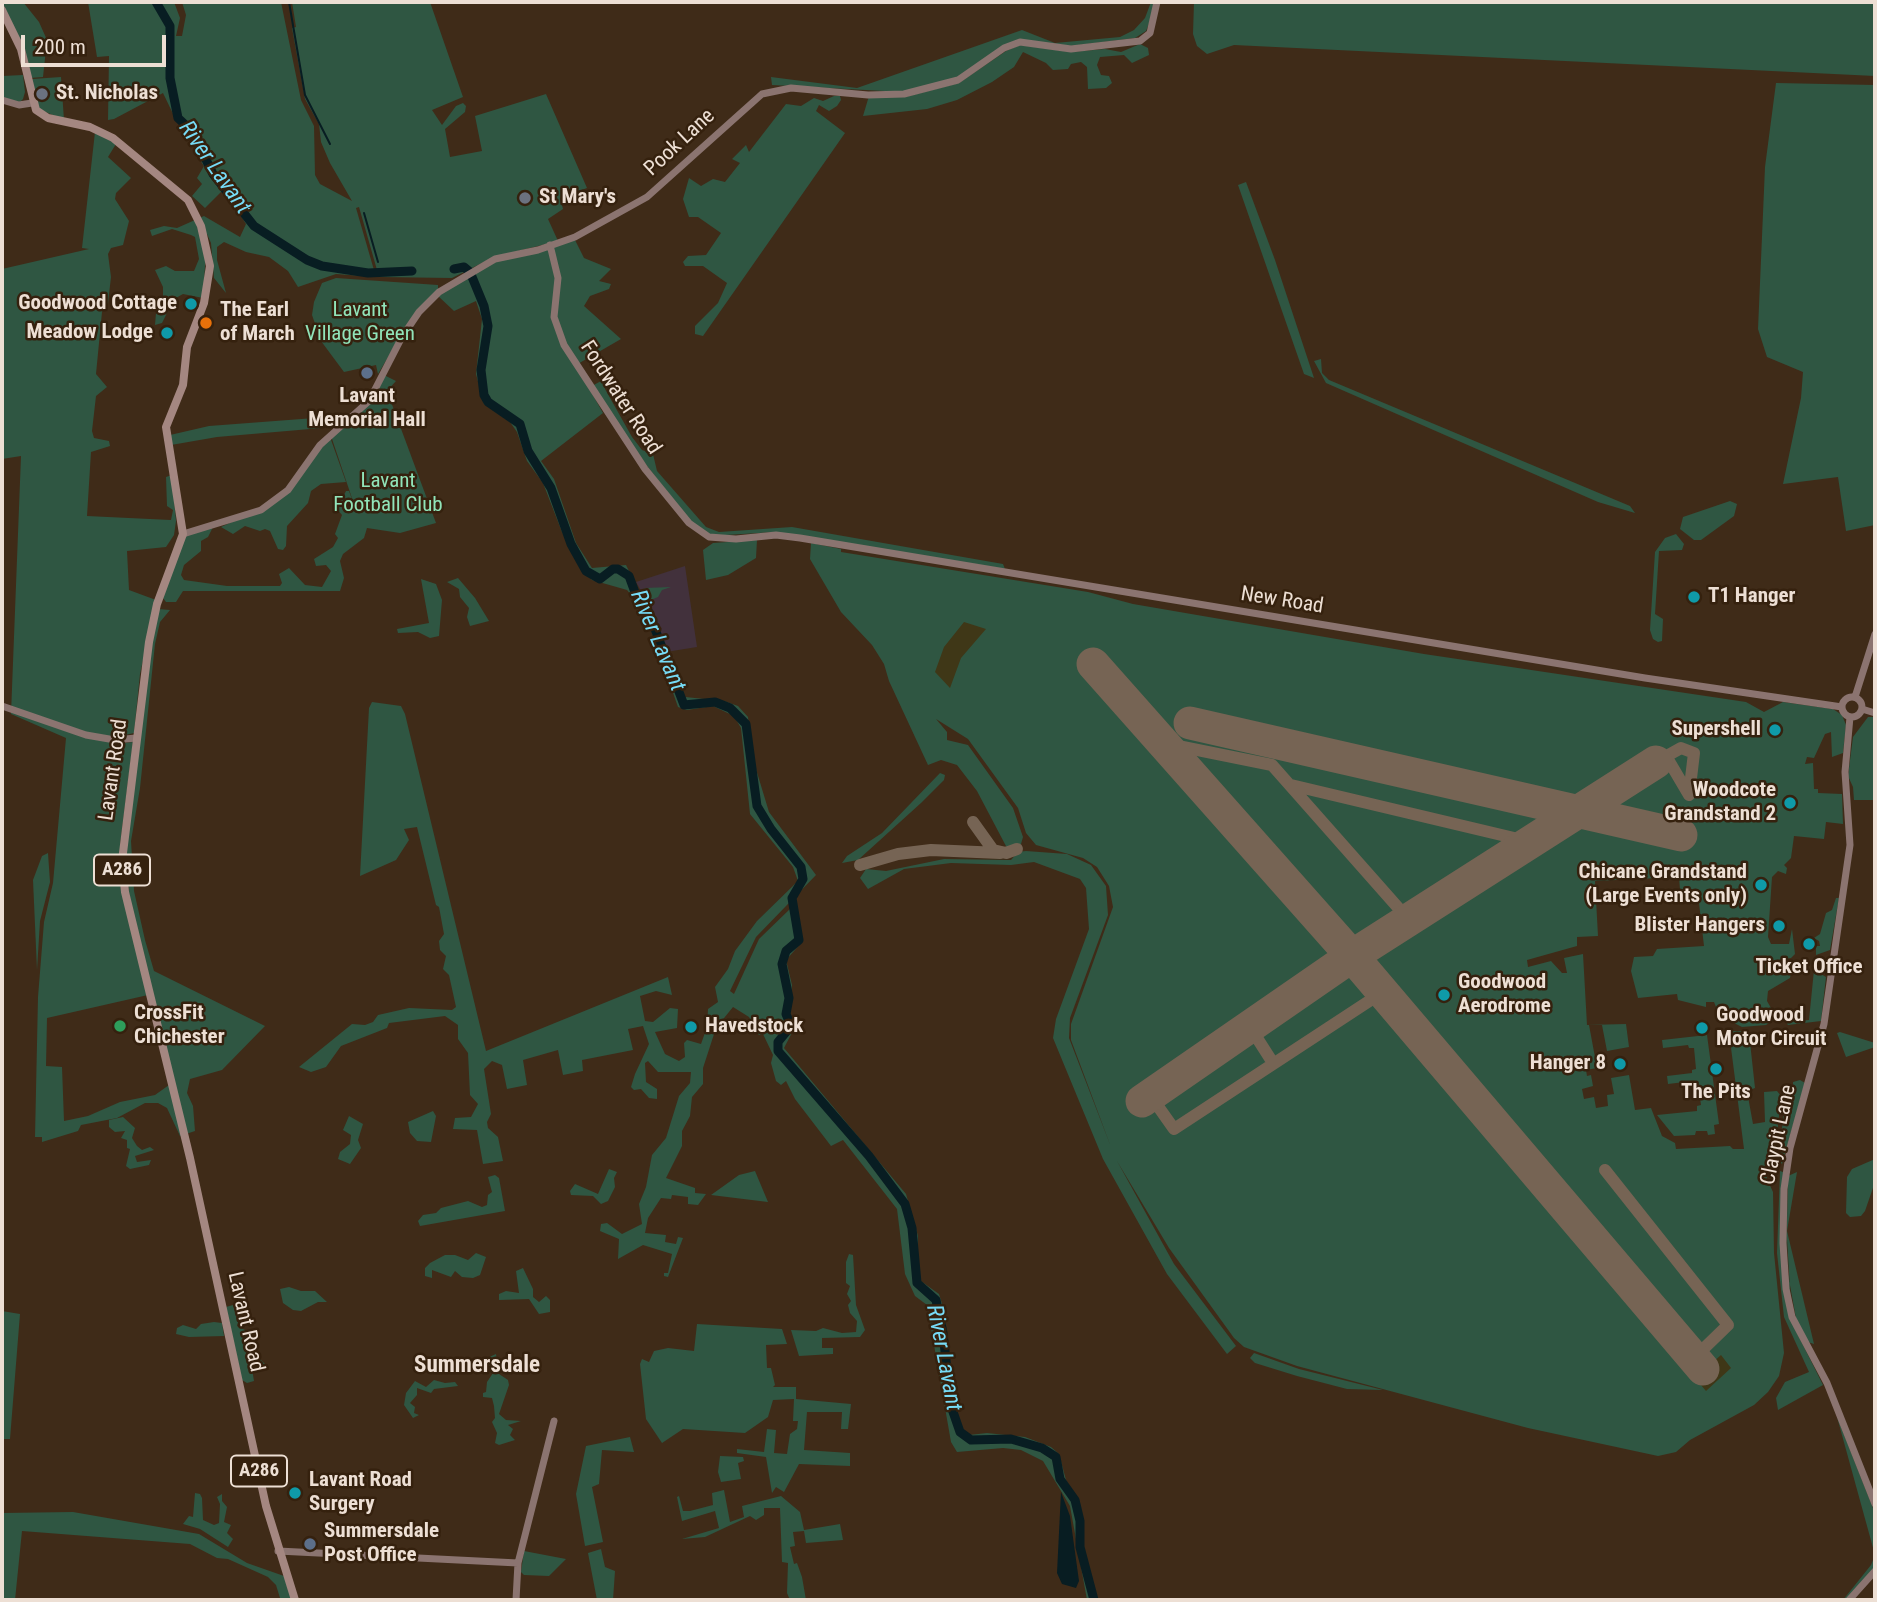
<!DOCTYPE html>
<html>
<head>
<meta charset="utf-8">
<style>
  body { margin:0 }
  #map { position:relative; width:1877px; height:1602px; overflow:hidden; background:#3f2b18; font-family:"Roboto Condensed",sans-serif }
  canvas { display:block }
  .frame { position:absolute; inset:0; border:4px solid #eddfd4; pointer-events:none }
  .scale { position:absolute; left:21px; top:35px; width:145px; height:32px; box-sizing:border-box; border:4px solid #eddfd4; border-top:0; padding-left:9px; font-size:21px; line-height:24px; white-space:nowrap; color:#eddfd4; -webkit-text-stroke:5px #35210e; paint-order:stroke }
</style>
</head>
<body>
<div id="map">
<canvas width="1877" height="1602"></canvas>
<div class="frame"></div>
<div class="scale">200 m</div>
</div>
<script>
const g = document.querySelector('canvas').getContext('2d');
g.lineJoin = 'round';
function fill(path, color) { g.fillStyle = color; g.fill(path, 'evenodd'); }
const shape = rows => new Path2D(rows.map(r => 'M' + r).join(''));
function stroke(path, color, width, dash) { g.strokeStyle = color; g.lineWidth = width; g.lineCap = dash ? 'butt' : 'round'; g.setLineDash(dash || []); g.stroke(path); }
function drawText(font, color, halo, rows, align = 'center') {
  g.font = font + ' "Roboto Condensed",sans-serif'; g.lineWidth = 5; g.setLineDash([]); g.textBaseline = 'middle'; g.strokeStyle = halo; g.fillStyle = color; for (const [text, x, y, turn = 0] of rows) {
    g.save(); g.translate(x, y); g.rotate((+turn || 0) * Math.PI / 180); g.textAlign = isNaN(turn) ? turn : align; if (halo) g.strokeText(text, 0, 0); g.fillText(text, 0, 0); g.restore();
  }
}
fill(shape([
  [685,566,697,647,666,652,653,612,636,582]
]), '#42313c');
fill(shape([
  [2,2,23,2,39,22,47,40,43,77,30,78,24,48],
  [88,2,174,2,180,18,176,36,182,36,186,15,182,2,281,2,301,100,314,126,315,175,320,184,352,201,330,163,321,142,319,124,305,99,292,28,296,27,292,2,430,2,463,97,432,110,442,125,456,106,463,103,466,106,465,112,445,129,450,157,482,151,475,116,546,94,587,188,560,198,563,209,548,219,558,241,494,257,452,278,379,277,359,207,356,208,376,277,336,274,298,287,288,271,269,257,246,252,224,242,217,247,217,260,226,293,214,278,211,243,207,234,203,298,183,294,174,299,162,323,155,325,156,313,163,309,163,287,155,270,166,266,175,271,194,271,199,259,195,237,191,235,172,229,152,236,150,230,164,226,177,228,204,216,240,237,246,224,224,189,205,208,192,196,202,184,197,178,204,166,198,157,191,133,176,120,163,93,114,119,108,120,109,56,97,57],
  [1151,2,1154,2,1150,21,1146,31,1135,38,1071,46,1020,40,956,78,903,92,772,85,771,77,857,88,1022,30,1055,43,1120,37,1134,30,1145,18],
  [1194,2,1875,2,1875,76,1234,45,1207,54,1197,46,1193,34],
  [1140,44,1148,48,1149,55,1132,63,1124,55,1100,57,1097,65,1101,75,1109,76,1112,83,1106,88,1088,89,1087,67,1081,62,1071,64,1068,69,1053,70,1046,63,1023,52,1014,67,992,82,957,100,927,109,863,116,869,96,905,97,959,83,1006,51,1020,45,1071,52,1105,49,1121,52],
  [23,75,25,92,23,99,18,104,2,99,2,76],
  [61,77,64,120,39,109,32,79],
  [1776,83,1875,85,1875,525,1846,531,1838,477,1783,484,1801,398,1803,372,1767,357,1758,329,1765,167],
  [834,96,840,96,841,100,837,106,829,111,819,105,816,111,845,133,703,336,695,334,695,326,718,303,727,283,703,266,685,266,683,262,688,256,706,255,721,233,698,217,689,217,683,199,689,178,701,186,713,179,725,182,740,163,732,159,746,145,749,152,786,104,801,106,814,98,823,101],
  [95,132,116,144,108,157,131,178,116,193,115,199,129,221,123,245,111,248,108,254,111,277,108,303,102,312,96,374,107,387,96,396,92,431,94,438,109,441,110,446,91,452,87,516,171,520,173,510,167,506,166,477,172,475,176,521,174,535,166,547,127,551,129,590,156,600,140,674,134,733,125,735,124,743,133,742,120,845,120,875,148,995,47,1018,46,1066,62,1067,64,1121,88,1116,120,1102,155,1095,169,1085,129,893,125,860,146,676,158,609,170,610,160,622,155,644,140,788,131,841,134,891,145,940,154,971,265,1026,222,1070,190,1079,187,1093,193,1106,195,1131,180,1136,167,1108,158,1103,145,1103,117,1118,81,1125,78,1131,42,1142,42,1137,35,1137,38,997,44,922,53,883,66,738,11,714,21,456,2,459,2,269,89,249,82,248],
  [1246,182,1275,260,1314,378,1304,374,1238,185],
  [574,238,584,258,611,269,599,281,611,284,609,289,590,296,584,306,621,339,576,365,603,413,541,461,554,479,576,543,592,568,626,565,640,593,645,588,671,587,662,590,658,597,646,602,653,612,685,697,724,701,738,706,748,717,752,756,769,812,816,875,756,937,730,991,734,994,759,939,792,907,802,942,786,960,792,985,789,1015,795,1027,784,1048,906,1194,918,1236,918,1279,939,1294,944,1310,954,1402,963,1430,969,1435,987,1433,1025,1437,1051,1447,1059,1454,1066,1480,1080,1504,1083,1542,1097,1600,1087,1600,1070,1506,1043,1461,1021,1450,1003,1448,957,1452,951,1442,927,1305,915,1296,905,1274,897,1209,843,1140,831,1146,795,1099,786,1081,781,1085,776,1081,771,1063,773,1055,763,1034,759,1035,756,1031,749,1017,733,1007,716,1028,703,1068,703,1084,692,1097,690,1116,682,1131,682,1146,666,1178,695,1188,695,1193,706,1194,698,1205,688,1204,688,1197,672,1195,671,1199,661,1198,648,1218,645,1233,666,1235,665,1242,676,1244,678,1237,683,1238,668,1277,664,1276,664,1273,668,1273,672,1254,643,1245,618,1259,619,1239,600,1231,601,1224,607,1223,622,1234,642,1224,639,1204,646,1187,652,1155,666,1138,679,1096,690,1083,691,1072,658,1072,648,1061,645,1063,646,1082,657,1089,657,1099,649,1098,641,1089,634,1090,631,1087,635,1074,649,1044,643,1026,628,1029,633,1050,582,1060,583,1071,563,1075,558,1050,523,1060,527,1085,507,1089,502,1065,492,1061,484,1069,491,1114,487,1122,488,1128,498,1137,503,1161,483,1164,477,1130,453,1129,455,1118,471,1117,478,1104,470,1095,468,1053,458,1039,458,1025,445,1016,389,1023,387,1028,341,1046,326,1067,311,1072,299,1067,352,1024,365,1025,373,1022,378,1015,409,1008,452,1010,456,1007,449,975,443,969,446,956,440,950,439,941,444,934,439,907,436,905,417,827,404,829,409,840,396,860,360,876,369,708,372,702,401,706,405,714,486,1051,668,977,672,995,656,991,640,996,645,1021,653,1022,670,1008,678,1009,677,1028,655,1032,665,1054,679,1061,685,1057,684,1043,687,1040,701,1044,707,1027,708,1009,718,1002,715,987,728,969,735,951,757,921,798,881,793,867,750,814,741,728,734,716,713,706,687,710,678,707,644,610,627,590,592,580,583,571,562,532,543,483,527,461,517,432,510,422,484,404,476,374,482,319,476,301,454,311,437,295,495,260],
  [336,278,438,285,438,289,400,337,378,374,376,365,344,372,321,341,312,315,314,302,322,283],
  [1321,359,1322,373,1329,380,1630,506,1635,513,1598,502,1326,383,1314,361],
  [384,375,396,381,387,391,436,523,400,533,367,528,364,538,343,554,340,561,344,578,340,591,183,591,176,602,166,602,163,598,184,536,213,527,208,537,201,541,201,551,184,565,181,575,184,580,227,586,280,586,282,583,279,574,289,568,305,585,322,587,331,571,326,565,316,566,314,559,333,547,338,538,335,534,342,515,337,509,346,491,349,491,357,513,331,436,356,417],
  [610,376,605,389,632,437,642,450,653,454,657,471,706,527,719,532,792,527,1003,564,1005,569,775,532,710,536,691,522,647,466,592,386],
  [328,417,322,428,217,437,171,445,170,435,209,426],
  [330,437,346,482,321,484,311,491,308,503,287,526,286,546,283,550,278,549,270,531,265,529,260,531,245,526,233,534,221,527,277,501],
  [1730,501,1737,504,1734,516,1701,540,1694,540,1680,529,1683,517],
  [1676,534,1684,544,1682,550,1659,551,1655,614,1663,619,1662,641,1658,642,1653,639,1650,630,1655,552,1665,538],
  [757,540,756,558,728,575,706,580,703,550,713,543],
  [811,543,841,549,841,552,1088,592,1133,604,1424,654,1746,702,1764,712,1783,702,1833,709,1842,715,1846,725,1843,753,1832,757,1831,732,1825,734,1814,758,1807,757,1805,764,1813,763,1814,789,1818,789,1818,793,1842,794,1843,824,1826,822,1824,839,1794,836,1791,858,1784,865,1787,868,1786,874,1778,871,1772,877,1768,937,1771,944,1789,944,1792,929,1795,954,1791,958,1755,963,1778,965,1791,973,1790,978,1768,991,1767,1001,1771,1008,1780,1010,1778,1017,1766,1025,1742,1027,1730,1021,1726,1008,1716,1007,1714,1002,1706,1002,1706,1007,1678,1000,1677,994,1638,998,1631,971,1634,957,1653,956,1657,949,1704,946,1699,903,1681,903,1679,877,1595,881,1598,936,1577,937,1577,946,1527,960,1528,967,1551,961,1562,973,1567,973,1564,958,1583,954,1587,1025,1626,1024,1629,1047,1607,1051,1602,1025,1589,1025,1597,1068,1586,1070,1587,1076,1591,1075,1593,1086,1582,1089,1584,1099,1594,1097,1596,1108,1608,1106,1607,1095,1614,1094,1611,1078,1629,1075,1635,1110,1651,1108,1662,1136,1675,1143,1676,1149,1730,1146,1733,1149,1744,1149,1730,1040,1733,1031,1743,1031,1735,1033,1737,1044,1750,1042,1755,1088,1747,1091,1753,1124,1765,1122,1764,1092,1777,1091,1781,1096,1775,1155,1766,1157,1767,1179,1773,1192,1774,1253,1784,1353,1779,1376,1768,1392,1754,1405,1690,1440,1676,1452,1658,1456,1528,1428,1297,1366,1244,1347,1234,1338,1169,1248,1117,1161,1174,1264,1236,1346,1227,1354,1167,1274,1103,1159,1053,1038,1056,1019,1089,929,1086,888,1080,879,1034,862,1011,865,951,863,904,869,868,889,860,878,866,869,886,871,944,859,1011,860,1018,852,1026,851,1067,854,1091,865,1106,886,1108,915,1070,1018,1069,1038,1111,1147,1071,1040,1071,1024,1113,907,1109,886,1097,867,1083,858,1036,845,1026,833,1018,808,968,739,936,719,947,732,947,740,968,745,1013,808,1023,837,1021,844,1014,849,1007,848,977,791,957,765,941,760,928,765,889,681,884,664,872,645,841,612,810,559],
  [458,578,475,598,489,621,470,626,467,617,469,608,460,597,459,589,447,582],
  [421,579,436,584,442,600,439,636,430,638,418,632,398,633,397,629,429,623],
  [1868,717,1875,717,1875,800,1854,800,1853,787,1848,776,1853,737],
  [940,773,945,775,944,780,921,803,858,860,842,863,847,856,882,833],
  [48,853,50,882,40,921,37,970,33,880,42,856],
  [1836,898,1839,898,1830,950,1816,955,1816,946,1820,946,1819,941,1814,938,1820,934,1826,913,1832,910],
  [1814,970,1826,977,1821,1021,1788,1025,1786,1022,1809,1020],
  [1840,1032,1875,1043,1875,1047,1846,1057,1837,1033],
  [1707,1035,1719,1124,1714,1125,1715,1134,1708,1135,1707,1131,1696,1131,1695,1135,1674,1136,1657,1115,1697,1111,1697,1106,1701,1105,1698,1084,1693,1081,1668,1084,1667,1076,1692,1073,1692,1070,1696,1069,1694,1048,1689,1048,1688,1045,1663,1048,1662,1040],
  [1800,1080,1805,1083,1782,1164,1778,1159,1786,1096,1793,1094,1793,1082],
  [433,1111,436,1116,431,1142,417,1141,410,1133,408,1122],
  [349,1116,363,1124,358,1140,361,1148,350,1164,338,1159,340,1152,350,1144,351,1135,343,1130],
  [123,1117,135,1128,132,1138,137,1146,142,1150,150,1147,154,1150,135,1156,137,1162,151,1160,149,1165,130,1169,126,1166,130,1149,127,1148,127,1140,121,1138,125,1131,115,1132,109,1127,109,1120],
  [1875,1159,1875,1182,1865,1211,1861,1216,1850,1217,1846,1213,1847,1177,1852,1169],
  [609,1169,617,1172,614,1178,615,1187,608,1201,601,1204,593,1196,571,1195,570,1191,575,1184,598,1194],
  [755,1171,768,1202,711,1195,739,1175],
  [1780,1171,1783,1172,1792,1323,1823,1385,1778,1410,1776,1398,1785,1382,1809,1372,1784,1317,1777,1253],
  [1797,1172,1787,1231,1814,1344,1808,1342,1797,1324,1786,1263,1788,1176],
  [495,1175,499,1178,505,1211,420,1226,418,1221,423,1215,436,1213,441,1208,468,1201,482,1207,487,1205,488,1195,492,1192,488,1177],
  [476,1253,486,1257,480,1275,473,1278,462,1277,455,1271,451,1277,432,1270,432,1278,425,1276,425,1268,430,1263,445,1255,455,1255,468,1260],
  [849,1254,853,1255,856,1305,865,1330,860,1337,822,1338,822,1348,833,1348,833,1354,799,1356,791,1330,816,1331,823,1328,842,1333,856,1332,857,1321,850,1313,848,1305,851,1301,847,1294,850,1286,846,1283,846,1262],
  [523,1268,533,1289,533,1297,539,1302,546,1296,550,1300,550,1312,539,1314,529,1299,499,1300,499,1294,506,1291,519,1293,516,1271],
  [289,1287,301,1291,315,1291,327,1302,318,1302,301,1311,293,1310,283,1303,280,1289],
  [233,1305,240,1317,237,1326,245,1330,250,1349,265,1364,263,1369,252,1369,254,1381,247,1383,242,1380,226,1307],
  [2,1311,20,1314,10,1439,2,1439],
  [214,1322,222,1323,224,1336,189,1337,176,1334,177,1328,183,1325,196,1329,201,1324],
  [697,1324,782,1329,787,1344,766,1345,767,1368,771,1368,775,1385,773,1387,796,1387,796,1399,851,1404,848,1429,841,1429,842,1412,807,1412,804,1450,850,1453,850,1466,799,1464,784,1492,776,1487,772,1493,766,1457,737,1453,737,1449,764,1452,767,1429,776,1430,774,1453,787,1454,790,1434,797,1429,798,1421,793,1421,794,1399,773,1400,768,1417,745,1433,683,1429,662,1443,646,1419,640,1364,642,1359,649,1362,654,1351,668,1348,694,1351],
  [1254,1353,1299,1369,1383,1390,1347,1389,1297,1376,1255,1363,1250,1358],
  [496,1354,499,1374,508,1380,509,1385,499,1414,506,1420,521,1421,508,1425,513,1429,510,1435,515,1440,499,1445,495,1443,497,1433,492,1422,495,1418,494,1406,492,1398,483,1397,483,1393,486,1392,487,1382,493,1373,485,1359],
  [434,1380,445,1383,455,1382,458,1386,434,1389,431,1393,417,1388,417,1395,410,1403,415,1407,414,1413,419,1415,413,1418,404,1405,406,1393,415,1381,426,1387],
  [1837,1417,1875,1513,1875,1567,1845,1600,1843,1600,1871,1565,1875,1555],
  [630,1437,634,1452,602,1450,599,1484,592,1487,603,1542,585,1546,576,1494,586,1446],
  [720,1456,743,1457,744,1461,738,1463,741,1479,721,1482,718,1472],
  [724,1490,730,1522,744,1517,742,1506,781,1496,800,1512,804,1530,840,1524,843,1540,806,1543,804,1531,793,1532,795,1546,790,1547,794,1564,797,1563,802,1577,806,1600,790,1600,787,1593,788,1563,782,1562,780,1508,764,1508,764,1515,756,1520,750,1516,705,1537,682,1539,719,1528,715,1511,682,1521,677,1497,679,1496,683,1511,690,1511,713,1505,712,1493],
  [195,1493,200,1494,202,1498,203,1520,214,1525,219,1523,220,1504,217,1497,222,1494,222,1501,227,1507,224,1522,231,1525,227,1533,233,1539,228,1547,200,1529,183,1524,189,1516,193,1517],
  [73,1512,199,1534,247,1563,284,1576,293,1600,280,1598,276,1585,268,1577,228,1559,217,1558,190,1544,22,1531,15,1600,2,1600,2,1513],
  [601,1549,605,1567,615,1571,613,1600,597,1600,588,1553],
  [524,1551,566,1559,549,1576,524,1575,521,1572]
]), '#2f5642');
fill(shape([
  [964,622,986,629,961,658,950,688,935,672,944,647],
  [1721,1355,1731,1368,1706,1391,1695,1378]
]), '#3f3717');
fill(shape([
  [1061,1492,1070,1516,1079,1581,1076,1588,1062,1584,1057,1573]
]), '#081d22');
stroke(shape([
  [289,2,305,95,330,144],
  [364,213,378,262]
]), '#081d22', 2);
stroke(shape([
  [156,2,170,26,170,78,178,118,192,131,213,174,254,226,307,260,322,266,368,273,412,271],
  [454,269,464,267,470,272,484,306,488,326,481,370,484,395,488,402,520,424,528,451,551,488,571,544,586,571,600,579,613,569,618,569,629,576,636,595,647,608,684,705,715,702,730,708,746,724,757,806,771,829,801,867,803,879,792,898,799,940,786,951,782,964,789,998,786,1014,791,1026,778,1042,778,1051,869,1156,905,1204,912,1228,917,1283,936,1300,943,1333,951,1406,960,1432,971,1440,1011,1439,1042,1448,1056,1457,1060,1479,1075,1500,1080,1521,1080,1547,1094,1600]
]), '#081d22', 9);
stroke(shape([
  [1163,743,1272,765,1409,920],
  [1666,756,1689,795],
  [1656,762,1681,748,1694,753,1689,795],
  [1291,785,1531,842],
  [973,822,993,850,1006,853,1017,849],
  [860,865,898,854,931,850,1000,853],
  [1250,1027,1273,1063],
  [1150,1095,1174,1129,1383,992],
  [1605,1170,1728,1325,1694,1358]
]), '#766454', 12);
stroke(shape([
  [1093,664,1352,956,1703,1369],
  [1190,723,1681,835],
  [1142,1101,1352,956,1656,762]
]), '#766454', 33);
stroke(shape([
  [2,100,19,105,32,103],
  [550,245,558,278,554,317,564,345,645,469,689,523,709,537,736,539,776,535,800,538,1645,678,1842,707],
  [183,534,261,510,288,490,320,445,369,401,402,337,419,312,439,292,495,259,538,250,575,237,647,197,762,94,791,88,868,95,904,94,958,80,1004,48,1020,42,1071,49,1140,41,1150,33,1157,2],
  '1842 707a10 10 0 1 1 20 0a10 10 0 1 1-20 0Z',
  [1855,697,1875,634],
  [2,706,86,735,115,740,136,738],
  [1862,709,1875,713],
  [1850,717,1845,772,1850,845,1824,1024,1790,1148,1784,1189,1783,1243,1786,1289,1792,1317,1827,1383,1875,1504],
  [278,1551,518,1563],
  [516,1600,518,1563,554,1421],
  [1849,1600,1875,1571]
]), '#8b7470', 7);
stroke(shape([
  [2,10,21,49,36,110,48,118,90,127,113,138,188,200,201,226,210,266,204,303,187,347,183,385,166,427,183,534,157,604,149,642,122,861,125,892,190,1158,266,1506,295,1600]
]), '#a48781', 8);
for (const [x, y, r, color] of [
  [42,94,7,"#6b7280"],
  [525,198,7,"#6b7280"],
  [191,304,7,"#0f9aa8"],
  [206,323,7,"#e8710a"],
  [167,333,7,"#0f9aa8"],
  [367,373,7,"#5c6f8a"],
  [1694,597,7,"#0f9aa8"],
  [1775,730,7,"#0f9aa8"],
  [1790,803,7,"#0f9aa8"],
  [1761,885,7,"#0f9aa8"],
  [1779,926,7,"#0f9aa8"],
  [1809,944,7,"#0f9aa8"],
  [1444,995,7,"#0f9aa8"],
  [120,1026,7,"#2e9e5b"],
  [691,1027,7,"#0f9aa8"],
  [1702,1028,7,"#0f9aa8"],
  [1620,1064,7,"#0f9aa8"],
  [1716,1069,7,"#0f9aa8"],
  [295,1493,7,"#0f9aa8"],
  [310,1544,7,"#5c6f8a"]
]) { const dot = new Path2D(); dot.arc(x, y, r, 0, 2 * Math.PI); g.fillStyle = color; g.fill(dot); stroke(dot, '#35210e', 2.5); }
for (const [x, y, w] of [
  [122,870,56],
  [259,1471,56]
]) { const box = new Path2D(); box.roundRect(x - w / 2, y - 15.5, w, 31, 5); g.fillStyle = '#35210e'; g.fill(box); stroke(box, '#eddfd4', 2); }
drawText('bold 19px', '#eddfd4', null, [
  ["A286",122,870],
  ["A286",259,1471]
]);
drawText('bold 21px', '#eddfd4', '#35210e', [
  ["St. Nicholas",56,94],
  ["St Mary's",539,198],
  ["Goodwood Cottage",177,304,"right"],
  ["The Earl",220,311],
  ["of March",220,335],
  ["Meadow Lodge",153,333,"right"],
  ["Lavant",367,397,"center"],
  ["Memorial Hall",367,421,"center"],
  ["T1 Hanger",1708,597],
  ["Supershell",1761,730,"right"],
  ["Woodcote",1776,791,"right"],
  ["Grandstand 2",1776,815,"right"],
  ["Chicane Grandstand",1747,873,"right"],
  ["(Large Events only)",1747,897,"right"],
  ["Blister Hangers",1765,926,"right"],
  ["Ticket Office",1809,968,"center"],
  ["Goodwood",1458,983],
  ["Aerodrome",1458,1007],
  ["CrossFit",134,1014],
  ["Chichester",134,1038],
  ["Goodwood",1716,1016],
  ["Motor Circuit",1716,1040],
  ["Havedstock",705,1027],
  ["Hanger 8",1606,1064,"right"],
  ["The Pits",1716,1093,"center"],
  ["Lavant Road",309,1481],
  ["Surgery",309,1505],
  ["Summersdale",324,1532],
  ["Post Office",324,1556]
], 'left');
drawText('21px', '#eddfd4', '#35210e', [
  ["Pook Lane",680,143,-43],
  ["Fordwater Road",620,398,57],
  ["New Road",1282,601,9],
  ["Lavant Road",114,770,-82],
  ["Claypit Lane",1779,1135,-78],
  ["Lavant Road",245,1322,77]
]);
drawText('21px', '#91e4b9', '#35210e', [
  ["Lavant",360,311],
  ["Village Green",360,335],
  ["Lavant",388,482],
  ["Football Club",388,506]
]);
drawText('italic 23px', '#76dbf6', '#35210e', [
  ["River Lavant",214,168,55],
  ["River Lavant",657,641,67],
  ["River Lavant",943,1358,79]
]);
drawText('bold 23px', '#eddfd4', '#35210e', [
  ["Summersdale",477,1366]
]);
</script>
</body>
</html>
